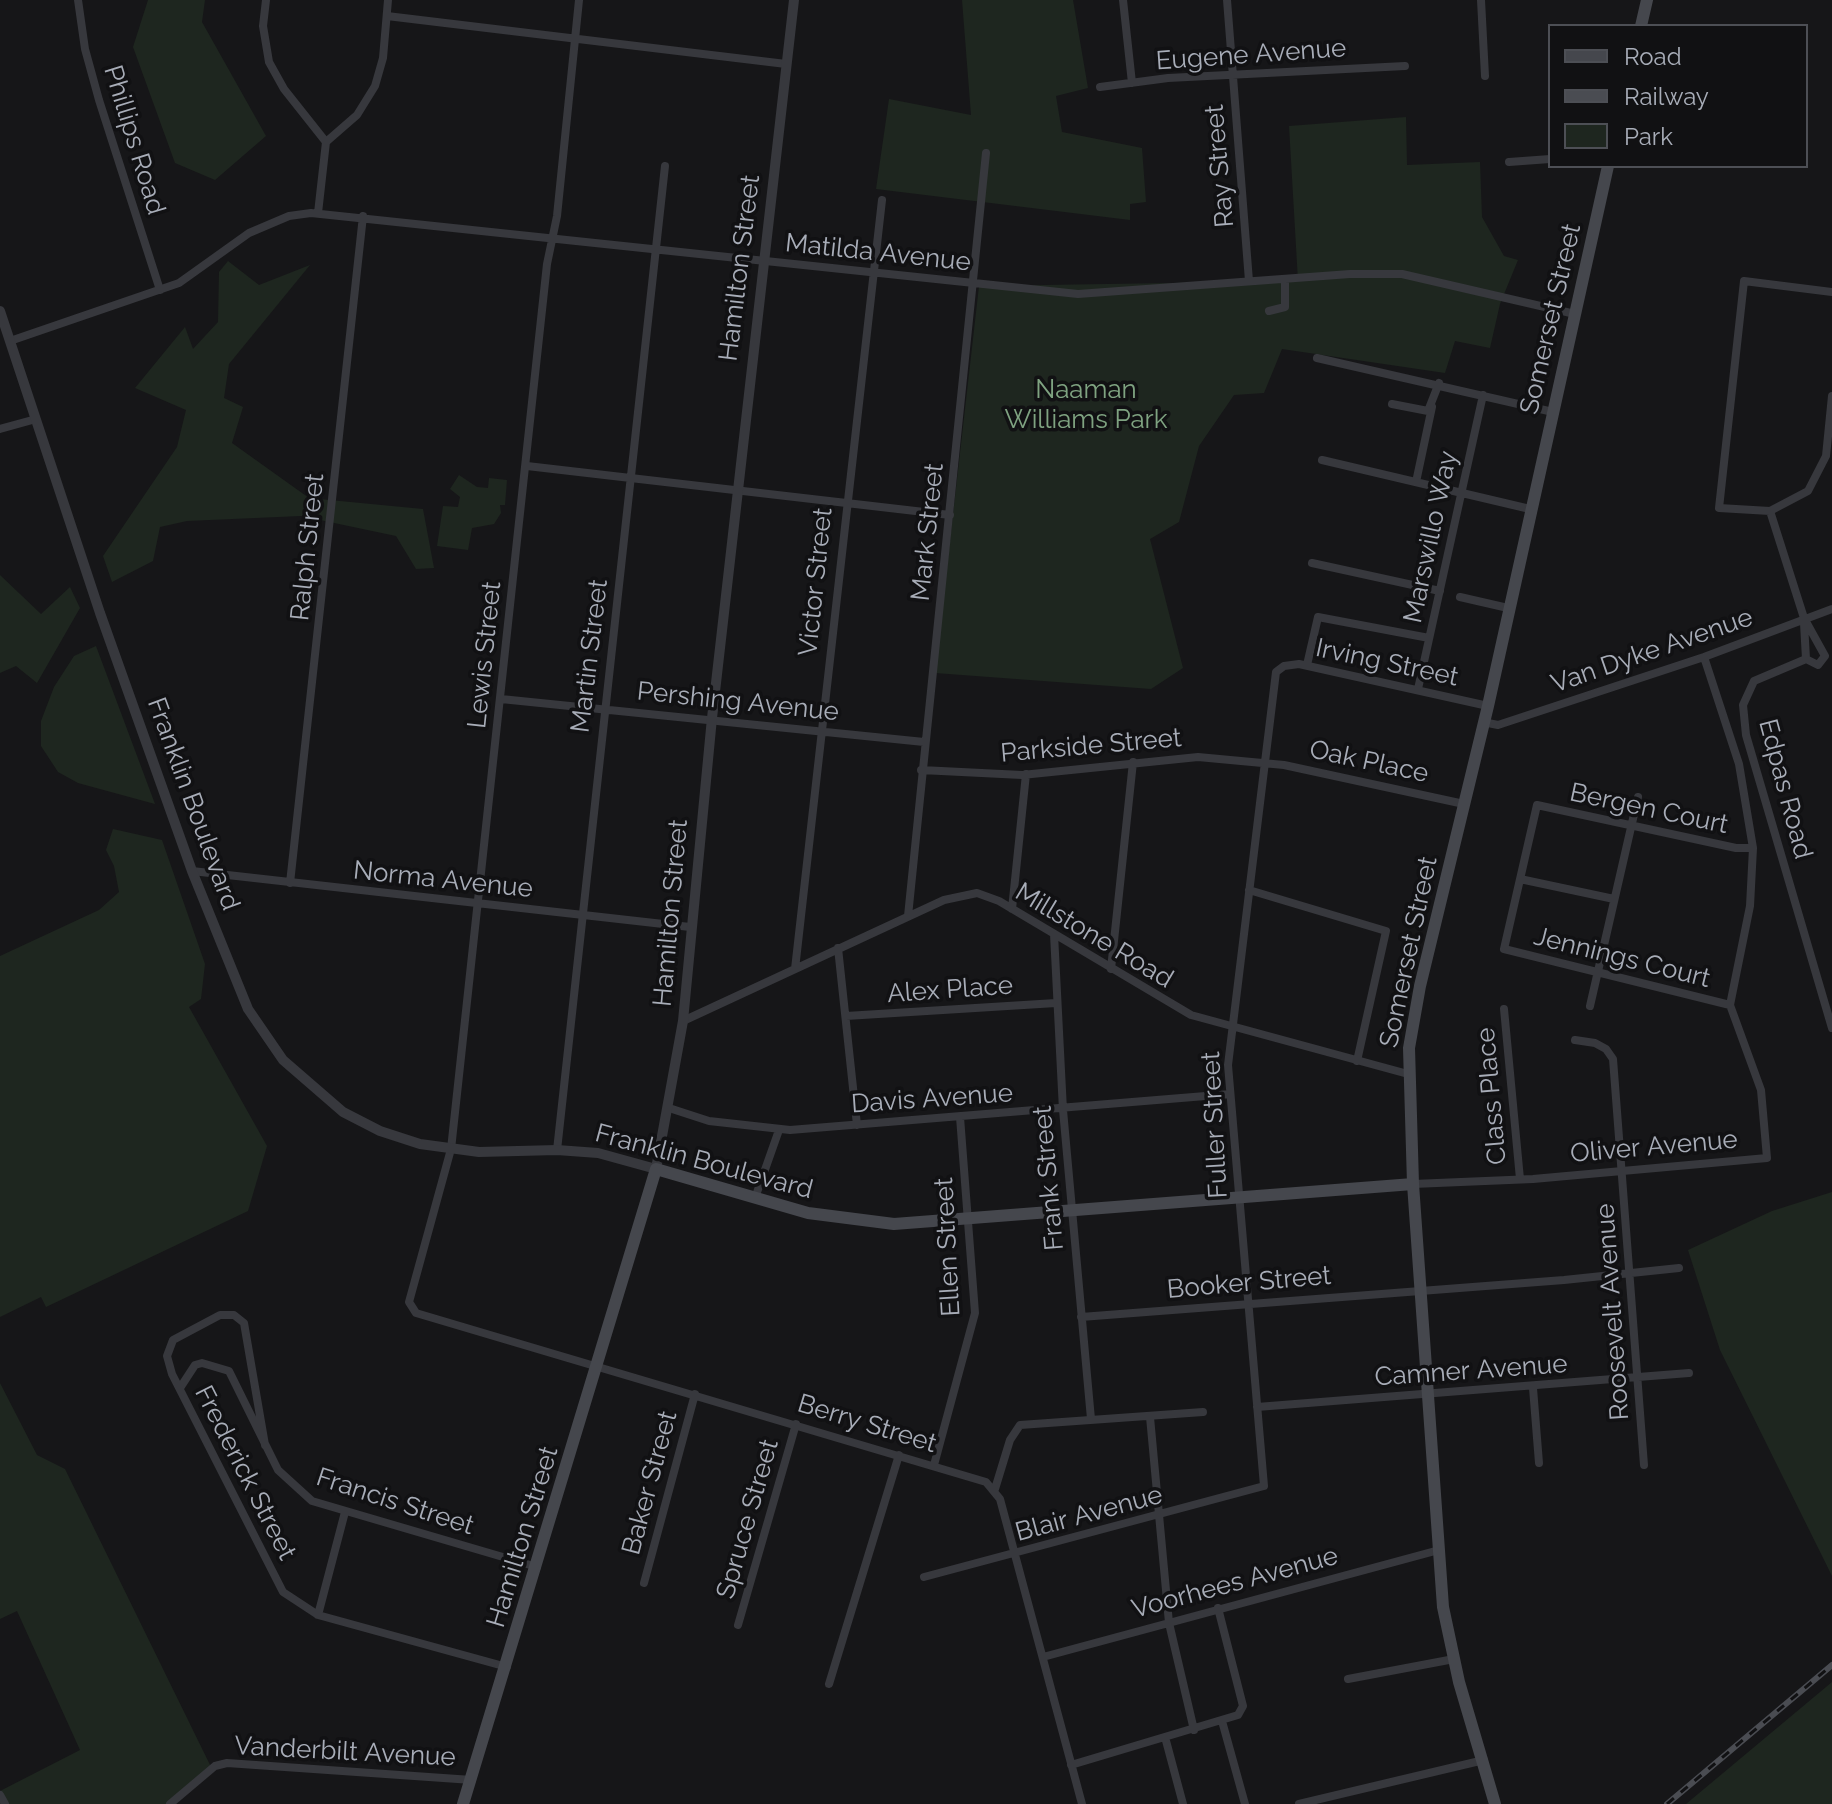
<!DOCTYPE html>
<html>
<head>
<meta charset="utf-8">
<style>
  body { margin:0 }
  #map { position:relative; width:1832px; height:1804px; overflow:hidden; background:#161618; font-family:Raleway,sans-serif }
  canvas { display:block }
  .legend { position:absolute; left:1548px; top:24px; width:260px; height:144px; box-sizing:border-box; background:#111113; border:2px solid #4d4f55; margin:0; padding:10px 14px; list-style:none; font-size:24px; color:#a8adb8 }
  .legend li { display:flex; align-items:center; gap:16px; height:40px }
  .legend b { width:40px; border:2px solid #4d4f55 }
</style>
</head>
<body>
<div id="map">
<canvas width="1832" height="1804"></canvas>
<ul class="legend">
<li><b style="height:10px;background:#45474d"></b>Road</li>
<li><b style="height:10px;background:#4a4c52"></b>Railway</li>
<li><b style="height:22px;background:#1e261f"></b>Park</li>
</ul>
</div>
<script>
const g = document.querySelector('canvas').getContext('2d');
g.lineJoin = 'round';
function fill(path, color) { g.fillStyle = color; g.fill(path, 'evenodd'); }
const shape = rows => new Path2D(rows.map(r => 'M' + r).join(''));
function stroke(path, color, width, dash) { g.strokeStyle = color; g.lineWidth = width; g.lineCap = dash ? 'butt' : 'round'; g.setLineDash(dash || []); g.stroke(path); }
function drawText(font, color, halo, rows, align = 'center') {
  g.font = font + ' Raleway,sans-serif'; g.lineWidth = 7; g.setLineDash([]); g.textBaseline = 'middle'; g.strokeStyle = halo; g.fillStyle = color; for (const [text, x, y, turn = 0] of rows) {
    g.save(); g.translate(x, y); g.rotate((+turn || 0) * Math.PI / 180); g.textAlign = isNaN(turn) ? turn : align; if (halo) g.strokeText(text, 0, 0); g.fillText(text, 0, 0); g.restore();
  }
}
fill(shape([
  [148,0,205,0,202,22,266,136,215,180,175,163,133,47],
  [962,0,1073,0,1088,88,1056,96,1062,132,1142,148,1146,202,1130,204,1130,220,876,189,889,99,971,115],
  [1406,117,1407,165,1480,162,1482,217,1504,256,1518,260,1500,304,1490,348,1455,341,1445,373,1282,349,1264,393,1234,395,1199,446,1179,522,1150,539,1183,668,1151,689,935,673,979,286,1298,281,1289,126],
  [228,261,259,285,310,265,229,364,224,398,243,407,232,443,309,498,423,509,434,568,416,569,396,536,301,516,187,521,160,527,153,561,112,582,103,556,177,447,186,410,135,388,185,327,193,349,218,322,219,272],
  [459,475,477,487,488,488,489,478,507,480,505,505,500,505,501,513,494,524,472,528,468,550,437,546,443,506,458,507,460,497,450,489],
  [0,575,41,614,70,587,80,608,37,683,16,666,0,673],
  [96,646,155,804,78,783,58,772,41,746,41,721,54,687,74,656],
  [113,829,162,840,205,964,201,999,189,1007,267,1146,248,1211,46,1307,41,1297,0,1317,0,956,99,910,119,892,114,866,106,850],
  [1832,1192,1832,1576,1720,1350,1688,1250,1772,1211],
  [0,1383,37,1455,65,1469,213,1771,172,1804,6,1804,0,1791,80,1750,17,1611,0,1619],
  [1832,1682,1832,1804,1686,1804]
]), '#1e261f');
stroke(shape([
  [78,0,85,49,99,100,160,290],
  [266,0,263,26,269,62,284,89,326,142],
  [579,0,557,216,547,264,451,1149,409,1302,416,1313,986,1482,1000,1499,1082,1804],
  [1123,0,1132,83],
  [1227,0,1249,281],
  [1481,0,1485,76],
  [387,16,786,64],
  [1100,87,1168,78,1405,66],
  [1509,162,1550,159],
  [318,213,326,142,357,115,375,86,383,58,388,0],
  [1832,292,1744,281,1719,508,1770,511,1808,491,1826,456,1832,396],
  [1269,311,1285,307,1285,279],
  [10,341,179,283,249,233,289,216,311,213,1078,294,1350,274,1402,274,1575,314],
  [1317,358,1553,412],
  [1392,404,1428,411,1439,383],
  [0,429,36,419],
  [1322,460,1530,509],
  [527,466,950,515],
  [1416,482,1432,407],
  [1770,511,1804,618,1825,656,1818,665,1806,659,1754,681,1743,705,1746,735,1832,1028],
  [1312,563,1440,591],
  [1460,597,1508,608],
  [1804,623,1806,659],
  [1307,665,1318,617,1429,638],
  [1418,689,1483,395],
  [501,699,924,742],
  [1483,722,1498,725,1704,657,1832,609],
  [921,770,1022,775,1198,757,1284,765,1464,804],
  [192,871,690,927],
  [1520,879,1614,899],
  [290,883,363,216],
  [1249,890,1386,931,1357,1061],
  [1012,909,1026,774],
  [908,916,986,153],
  [1054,934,1063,1110,1091,1419],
  [838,948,857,1125],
  [795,969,882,200],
  [1111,969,1133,762],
  [1730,1005,1504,949,1537,805,1736,848,1753,848],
  [1590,1006,1638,797],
  [1504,1009,1520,1179],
  [846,1016,1056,1003],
  [683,1021,944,900,977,893,999,901,1191,1015,1408,1074],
  [1575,1040,1595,1043,1606,1049,1613,1059,1644,1465],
  [669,1108,709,1121,790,1130,1230,1094],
  [557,1150,665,166],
  [1413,1184,1533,1179,1767,1158,1761,1090,1730,1005,1750,906,1753,848,1739,764,1704,657],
  [755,1198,779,1130],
  [1081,1317,1564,1280,1679,1268],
  [180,1388,195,1365,202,1363,229,1371,278,1470,312,1501,537,1567],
  [1533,1388,1539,1463],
  [1257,1407,1689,1373],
  [1150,1417,1169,1623,1194,1730],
  [265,1445,244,1323,234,1315,220,1315,173,1340,167,1356,172,1374,283,1592,318,1615,507,1667],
  [934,1465,975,1313,960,1117],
  [995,1489,1010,1440,1020,1425,1203,1412],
  [924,1577,1264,1486,1228,1065,1276,672,1284,666,1299,664,1488,706],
  [644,1583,695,1394],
  [318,1615,345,1512],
  [738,1625,796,1424],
  [1043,1657,1439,1550],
  [1348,1679,1454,1659],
  [829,1684,899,1455],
  [1222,1721,1245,1804],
  [1165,1737,1183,1804],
  [1071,1765,1238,1715,1243,1706,1218,1608],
  [0,1795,5,1804],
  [170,1804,215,1766,227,1763,472,1780],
  [1299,1804,1484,1760]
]), '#37383d', 8);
stroke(shape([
  [0,311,100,613,192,871,248,1009,283,1060,343,1112,380,1131,420,1144,479,1152,557,1150,598,1153,656,1169,683,1021,712,718,794,0]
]), '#37383d', 10);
stroke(shape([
  [1641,26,1647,0],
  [463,1804,656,1169,808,1213,894,1224,1413,1184],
  [1495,1804,1459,1682,1443,1607,1413,1184,1409,1048,1420,986,1488,706,1608,166]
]), '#45474d', 12);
const rail = shape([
  [1667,1804,1832,1665]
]);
stroke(rail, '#4a4c52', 6);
stroke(rail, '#111113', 3, [9]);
drawText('26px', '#a8adb8', '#111113', [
  ["Eugene Avenue",1251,55,-4],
  ["Phillips Road",134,140,73],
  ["Ray Street",1220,166,-95],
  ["Matilda Avenue",878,253,6],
  ["Hamilton Street",740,268,-83],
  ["Somerset Street",1551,319,-77],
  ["Mark Street",928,532,-84],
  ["Marswillo Way",1431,537,-78],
  ["Ralph Street",308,547,-84],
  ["Victor Street",816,582,-84],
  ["Van Dyke Avenue",1652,651,-19],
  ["Lewis Street",485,655,-84],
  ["Martin Street",590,656,-83],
  ["Irving Street",1387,663,12],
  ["Pershing Avenue",738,702,6],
  ["Parkside Street",1091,746,-5],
  ["Oak Place",1369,762,12],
  ["Edpas Road",1785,789,75],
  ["Franklin Boulevard",193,804,70],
  ["Bergen Court",1649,809,12],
  ["Norma Avenue",443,880,6],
  ["Hamilton Street",671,913,-85],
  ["Millstone Road",1094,936,31],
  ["Somerset Street",1409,952,-78],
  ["Jennings Court",1622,958,14],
  ["Alex Place",950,990,-4],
  ["Class Place",1492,1096,-95],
  ["Davis Avenue",932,1099,-4],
  ["Fuller Street",1215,1125,-93],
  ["Oliver Avenue",1654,1147,-5],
  ["Franklin Boulevard",704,1162,15],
  ["Frank Street",1049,1178,-95],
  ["Ellen Street",948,1247,-93],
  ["Booker Street",1249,1283,-5],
  ["Roosevelt Avenue",1613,1312,-94],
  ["Camner Avenue",1471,1371,-4],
  ["Berry Street",867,1424,17],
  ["Frederick Street",245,1473,63],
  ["Baker Street",650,1483,-75],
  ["Francis Street",395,1502,18],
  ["Blair Avenue",1089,1514,-15],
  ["Spruce Street",748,1519,-74],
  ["Hamilton Street",523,1537,-73],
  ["Voorhees Avenue",1235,1583,-15],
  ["Vanderbilt Avenue",345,1752,3]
]);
drawText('26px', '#7fa381', '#111113', [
  ["Naaman",1086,390],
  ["Williams Park",1086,420]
]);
</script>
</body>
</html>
